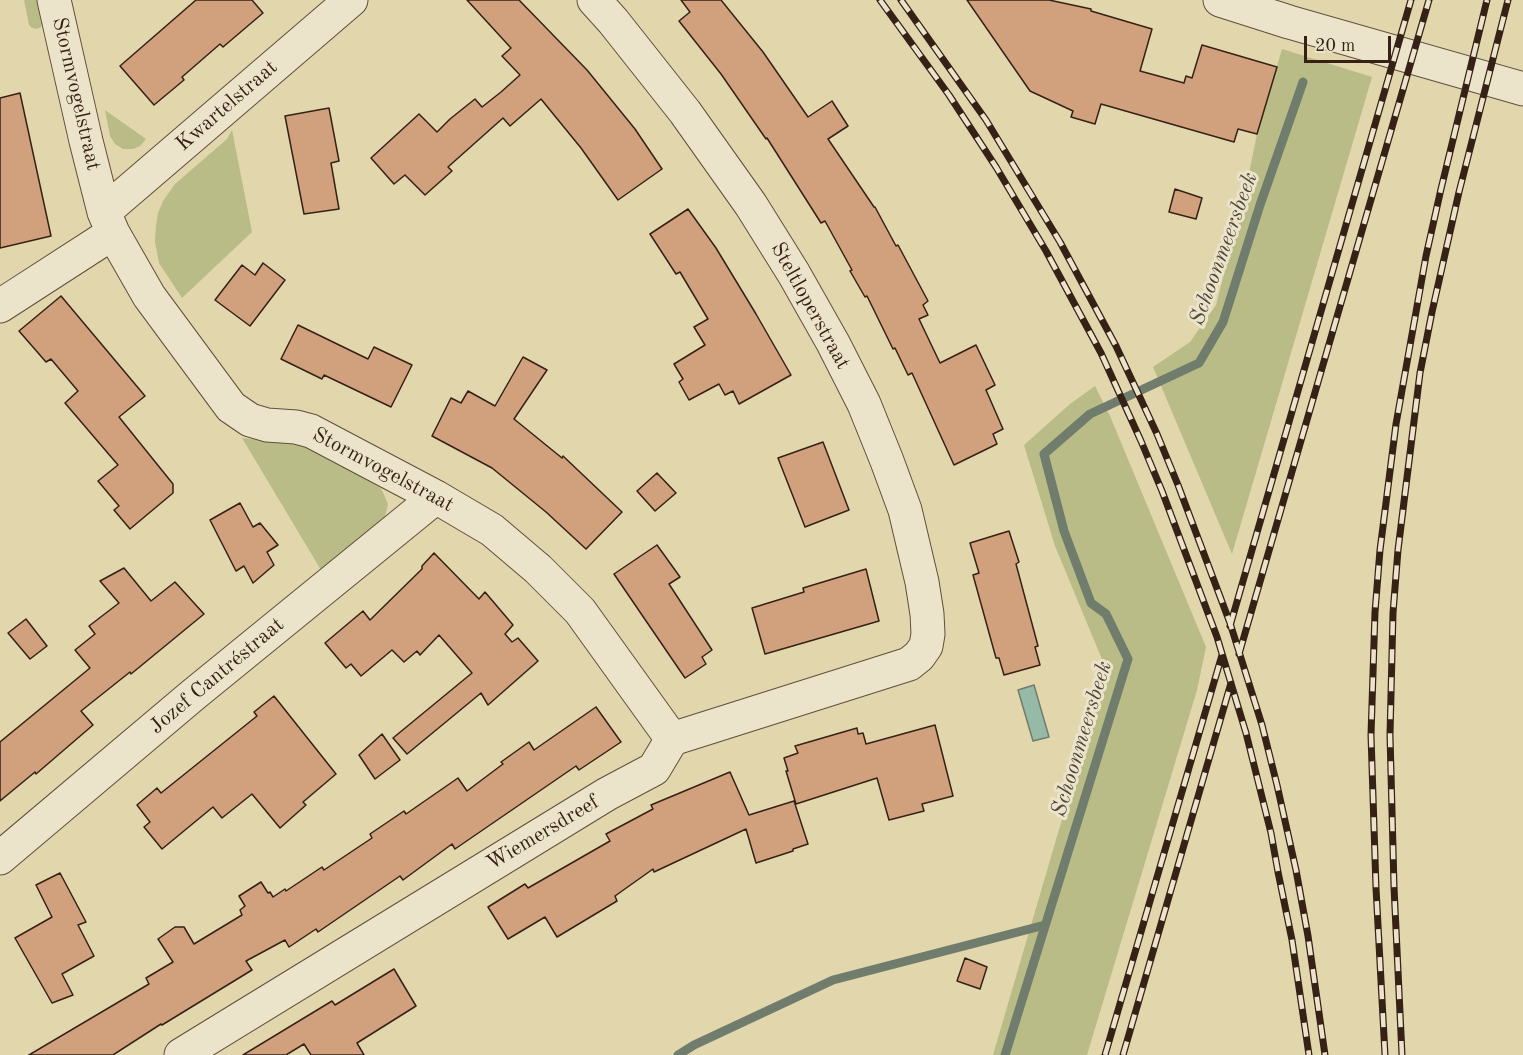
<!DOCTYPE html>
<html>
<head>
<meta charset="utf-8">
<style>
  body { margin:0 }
  #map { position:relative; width:1523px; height:1055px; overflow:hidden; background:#e2d6ad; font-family:"Old Standard TT",serif }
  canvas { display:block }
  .scale { position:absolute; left:1304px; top:36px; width:87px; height:27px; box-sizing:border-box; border:3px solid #362116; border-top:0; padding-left:8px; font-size:18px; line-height:21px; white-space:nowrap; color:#362116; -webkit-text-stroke:4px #ece4ca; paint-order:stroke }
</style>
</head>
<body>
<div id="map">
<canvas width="1523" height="1055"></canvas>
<div class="scale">20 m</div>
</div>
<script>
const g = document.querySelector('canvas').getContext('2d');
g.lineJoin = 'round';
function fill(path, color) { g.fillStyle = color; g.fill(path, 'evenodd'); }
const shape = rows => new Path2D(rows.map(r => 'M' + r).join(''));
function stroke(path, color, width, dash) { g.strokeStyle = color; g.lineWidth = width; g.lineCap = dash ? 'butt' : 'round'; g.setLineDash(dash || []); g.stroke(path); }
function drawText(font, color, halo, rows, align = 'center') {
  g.font = font + ' "Old Standard TT",serif'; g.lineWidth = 6; g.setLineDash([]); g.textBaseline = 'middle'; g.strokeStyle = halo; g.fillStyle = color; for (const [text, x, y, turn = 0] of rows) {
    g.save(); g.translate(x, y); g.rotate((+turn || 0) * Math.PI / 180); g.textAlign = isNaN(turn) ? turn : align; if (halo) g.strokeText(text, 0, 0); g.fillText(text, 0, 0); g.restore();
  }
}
fill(shape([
  [24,0,38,0,43,22,41,27,37,29,32,28,29,25],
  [1282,49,1372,77,1232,554,1153,367,1190,342,1216,305,1246,188,1257,134],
  [105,110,146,139,140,146,133,149,123,149,115,144,110,136],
  [232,130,252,232,182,298,159,263,155,242,156,225,158,213,163,201,175,184,227,139],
  [1095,386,1110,416,1206,647,1197,690,1087,1055,993,1055,1106,669,1055,546,1024,445,1070,404],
  [242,438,298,444,321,453,381,488,388,504,384,520,321,570]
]), '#b9bc86');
const water = shape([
  [1034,685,1049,737,1033,741,1018,690,1034,685]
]);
fill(water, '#96baa5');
stroke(water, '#707d6c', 1.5);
stroke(shape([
  [678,1055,694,1045,833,980,1045,925],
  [1005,1055,1128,659,1106,614,1091,603,1064,531,1044,454,1090,414,1199,363,1223,322,1260,205,1303,82]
]), '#707d6c', 9);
const building = shape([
  [196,0,252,0,263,13,223,47,220,44,182,77,184,80,154,105,120,66,196,0],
  [467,0,519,0,587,70,635,129,662,169,618,200,581,148,541,99,510,126,503,118,448,167,452,171,425,195,405,175,394,184,371,158,419,114,437,132,450,119,475,99,482,107,501,92,520,75,502,56,511,48,467,0],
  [681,0,721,0,763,52,808,117,832,101,848,126,828,139,874,207,875,207,896,246,898,245,928,301,923,305,928,315,919,319,940,363,976,345,995,385,986,390,1003,429,993,434,997,444,954,465,912,373,908,375,895,348,893,349,867,296,865,297,850,271,852,270,825,221,821,223,767,138,766,139,721,74,679,21,690,12,681,0],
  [967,0,1049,0,1091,9,1091,11,1152,29,1140,71,1184,83,1186,76,1192,78,1202,45,1277,67,1257,134,1238,129,1234,142,1101,104,1095,124,1071,117,1073,111,1030,91,967,0],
  [20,93,51,236,0,248,0,98,20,93],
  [329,108,339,161,331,163,339,209,304,214,285,116,329,108],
  [1175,189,1202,198,1196,219,1169,212,1175,189],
  [688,209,716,248,756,314,791,375,739,404,733,391,725,395,719,384,689,400,679,382,683,379,674,364,705,345,694,327,708,319,680,272,676,274,650,234,688,209],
  [263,263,285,280,250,326,215,300,242,265,255,275,263,263],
  [61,296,145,396,119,417,173,484,173,493,130,529,114,510,119,506,98,481,118,465,65,403,78,391,51,359,46,362,19,331,61,296],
  [298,325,368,359,374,347,412,365,391,407,324,375,322,379,281,359,298,325],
  [523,357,547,370,514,419,562,458,563,456,622,512,586,549,546,512,492,468,432,436,451,398,461,403,468,391,495,406,523,357],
  [823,442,849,510,805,527,778,458,823,442],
  [657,473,676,493,655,511,637,491,657,473],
  [240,503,253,527,260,523,278,545,267,552,274,565,253,583,244,566,236,571,210,520,240,503],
  [1009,531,1019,562,1016,564,1038,646,1035,647,1040,665,1004,675,999,658,996,658,973,575,979,573,970,543,1009,531],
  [657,545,680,577,669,584,712,650,702,657,706,664,685,678,614,574,657,545],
  [434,553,479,599,485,592,513,625,505,634,512,642,518,638,538,661,488,705,481,693,407,754,393,738,472,673,439,635,420,655,417,651,404,662,392,650,361,676,351,664,346,668,325,643,363,611,370,620,422,569,422,566,434,553],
  [124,568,151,601,175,582,204,614,131,674,130,672,81,711,93,725,36,774,35,772,0,801,0,742,90,668,75,650,95,634,89,626,119,603,100,581,124,568],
  [866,569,879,621,765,654,752,608,804,592,803,588,866,569],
  [26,619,47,646,30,659,8,633,26,619],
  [274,696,336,774,303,802,306,805,280,828,252,794,222,818,213,807,162,849,144,827,150,822,137,805,157,788,161,793,257,716,254,712,274,696],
  [596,707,621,742,579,770,576,766,455,849,452,844,403,880,400,876,318,932,316,929,289,947,285,940,246,961,252,970,162,1025,161,1024,113,1055,29,1055,149,984,146,978,173,962,158,939,175,927,184,927,194,944,242,915,240,910,245,906,239,896,261,882,268,893,270,892,273,897,285,889,286,891,322,867,324,870,372,838,370,834,404,811,406,814,458,778,467,791,503,764,501,762,529,742,534,750,596,707],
  [935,725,953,796,922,804,924,811,889,820,877,778,796,804,786,771,788,771,784,758,798,753,795,746,857,728,858,734,863,733,866,744,935,725],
  [382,734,400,760,375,779,359,755,382,734],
  [730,772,749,815,794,801,808,844,793,849,793,851,756,863,746,829,654,872,653,869,615,896,617,901,557,937,545,917,508,939,488,907,525,884,528,888,610,841,606,834,653,809,651,805,730,772],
  [60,873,86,922,78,925,94,956,62,974,73,995,52,1003,15,938,52,917,36,885,60,873],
  [965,958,987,967,980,989,957,981,965,958],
  [394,969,416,1006,357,1043,364,1055,311,1055,304,1044,286,1055,243,1055,332,1001,335,1005,394,969]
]);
fill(building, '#d1a17d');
stroke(building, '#362116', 1.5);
const minor = shape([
  [54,0,86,141,104,212,113,233,149,296,231,407,250,420,267,425,296,427,311,431,436,497,492,530,538,569,580,611,672,739],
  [1220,0,1289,22,1523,89],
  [104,212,351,0],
  [0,306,113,233],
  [0,858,193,695,436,497],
  [181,1055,607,794,654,769,672,739,909,664,919,656,926,646,928,634,927,614,922,582,905,510,887,461,864,404,833,343,794,274,751,205,685,112,613,21,594,0]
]);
stroke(minor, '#614e3c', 35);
stroke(minor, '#ece4ca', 33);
const rail = shape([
  [880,0,949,95,996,167,1046,251,1101,353,1141,441,1162,491,1217,637,1246,733,1271,833,1278,872,1292,940,1309,1055],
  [901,0,986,120,1060,242,1116,346,1157,434,1178,485,1230,623,1262,725,1277,785,1296,870,1308,936,1325,1055],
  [1230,626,1411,0],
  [1239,654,1429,0],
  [1105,1055,1222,655],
  [1123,1055,1231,683],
  [1385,1055,1376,888,1371,735,1375,612,1380,550,1396,424,1426,256,1441,189,1487,0],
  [1402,1055,1394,887,1390,735,1393,613,1398,550,1420,373,1432,312,1459,192,1508,0]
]);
stroke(rail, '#362116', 7);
stroke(rail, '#ece4ca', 4.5, [14]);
drawText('21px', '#362116', '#ece4ca', [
  ["Stormvogelstraat",76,94,77],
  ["Kwartelstraat",227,106,-41],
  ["Steltloperstraat",810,306,61],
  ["Stormvogelstraat",383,470,28],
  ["Jozef Cantréstraat",217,676,-40],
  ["Wiemersdreef",543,833,-31]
]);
drawText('italic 22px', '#4e473a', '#ece4ca', [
  ["Schoonmeersbeek",1224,249,-70],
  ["Schoonmeersbeek",1082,739,-73]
]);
</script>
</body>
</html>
